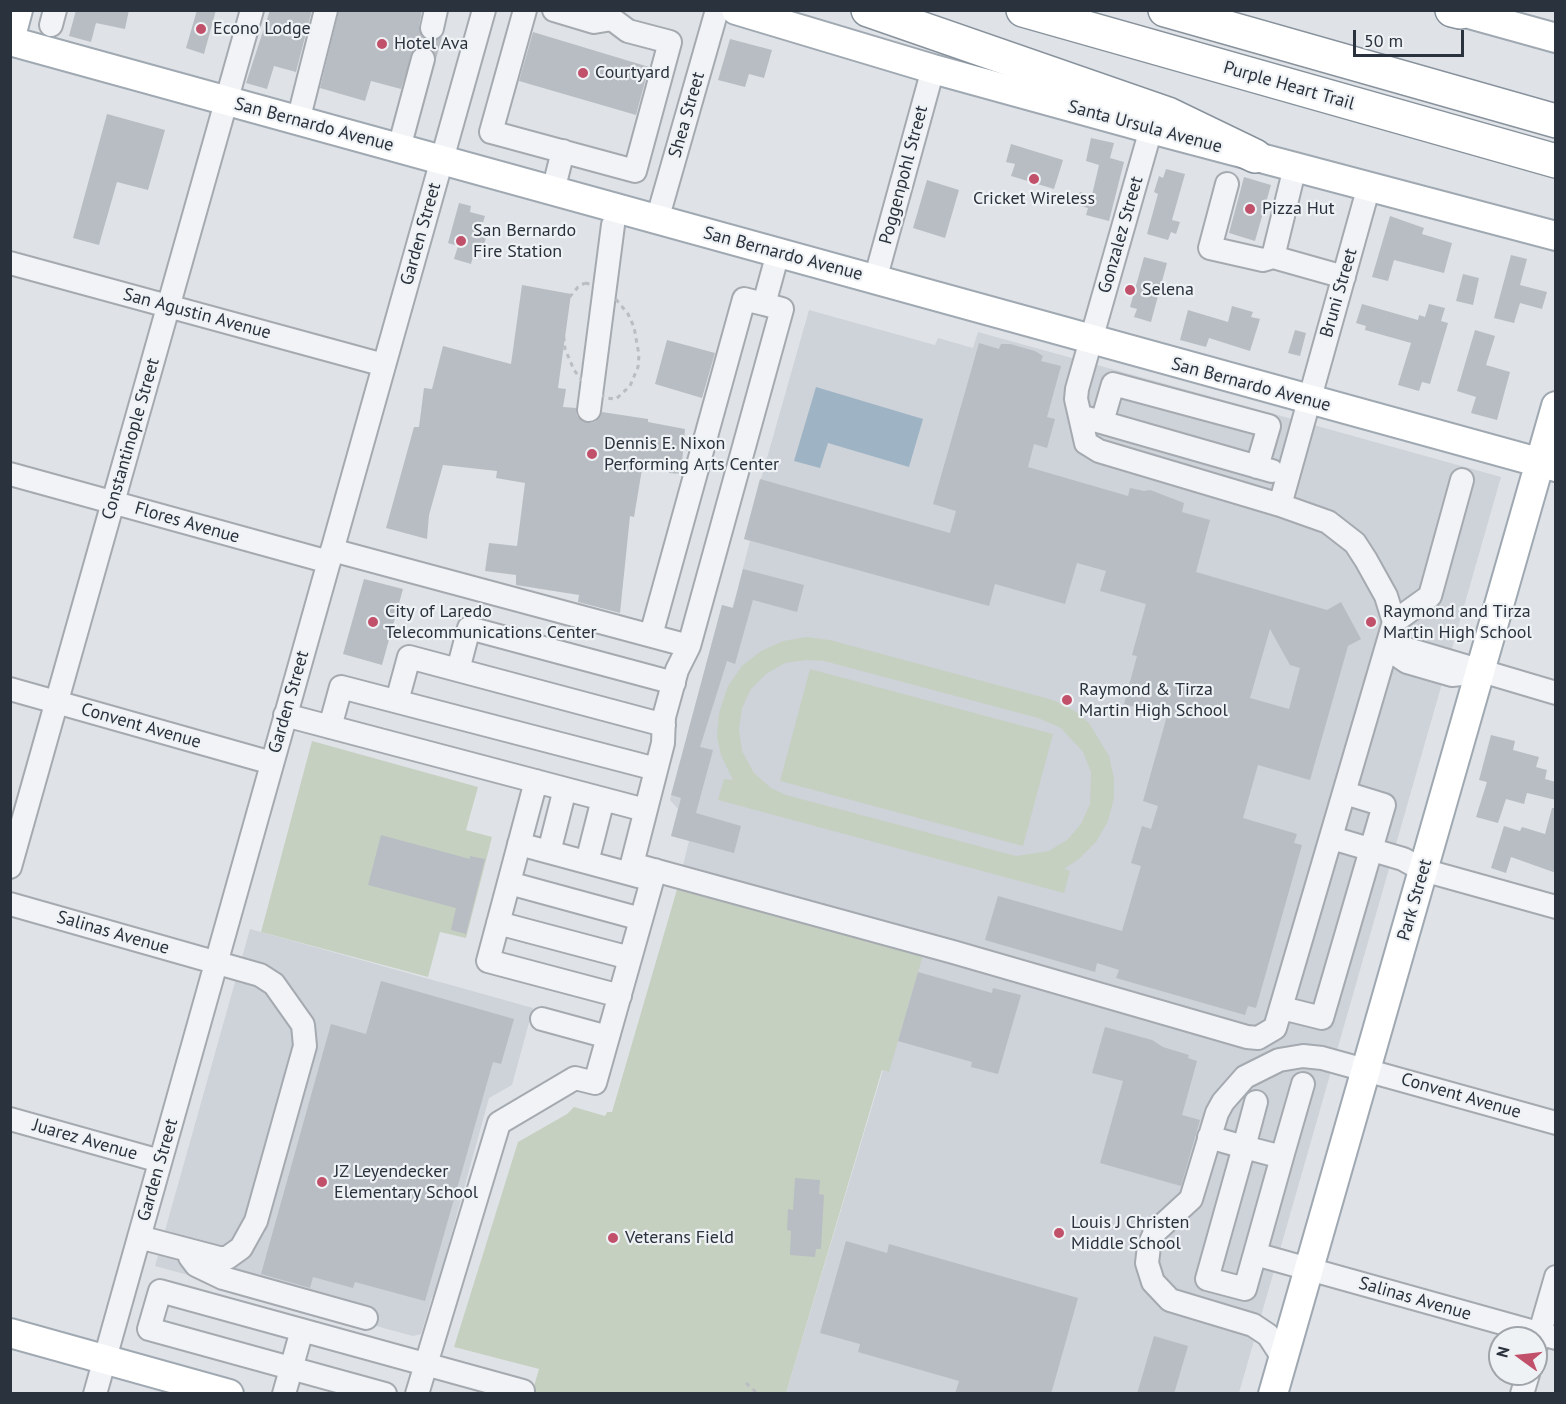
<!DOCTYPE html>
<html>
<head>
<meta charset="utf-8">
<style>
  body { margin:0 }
  #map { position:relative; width:1566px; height:1404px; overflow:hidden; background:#dfe3e7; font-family:"PT Sans",sans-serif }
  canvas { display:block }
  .frame { position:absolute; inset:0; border:12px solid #2a323d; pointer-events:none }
  .north { position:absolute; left:1488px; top:1326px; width:60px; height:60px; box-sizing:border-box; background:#eff2f5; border:2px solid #a0a5ab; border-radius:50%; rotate:285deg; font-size:16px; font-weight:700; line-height:24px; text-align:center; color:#2a323d }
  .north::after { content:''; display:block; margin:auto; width:21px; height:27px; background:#c1506b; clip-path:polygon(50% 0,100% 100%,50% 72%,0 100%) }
  .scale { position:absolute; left:1353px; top:30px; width:111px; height:27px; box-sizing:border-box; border:3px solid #2a323d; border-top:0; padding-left:8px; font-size:18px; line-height:21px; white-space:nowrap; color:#2a323d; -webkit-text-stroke:4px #eff2f5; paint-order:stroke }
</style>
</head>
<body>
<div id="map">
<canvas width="1566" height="1404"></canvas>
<div class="frame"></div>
<div class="north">N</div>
<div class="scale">50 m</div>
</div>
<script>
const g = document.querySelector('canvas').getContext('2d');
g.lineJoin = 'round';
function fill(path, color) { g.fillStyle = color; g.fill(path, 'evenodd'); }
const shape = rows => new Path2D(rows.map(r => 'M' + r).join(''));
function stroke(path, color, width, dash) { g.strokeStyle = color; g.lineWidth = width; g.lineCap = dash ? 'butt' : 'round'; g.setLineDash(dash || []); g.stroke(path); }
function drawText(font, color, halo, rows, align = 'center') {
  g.font = font + ' "PT Sans",sans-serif'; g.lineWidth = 4.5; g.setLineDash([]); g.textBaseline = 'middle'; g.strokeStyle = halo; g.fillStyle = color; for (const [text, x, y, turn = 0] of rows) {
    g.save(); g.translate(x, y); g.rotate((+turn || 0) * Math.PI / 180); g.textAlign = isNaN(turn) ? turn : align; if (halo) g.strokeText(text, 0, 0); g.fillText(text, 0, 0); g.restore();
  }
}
fill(shape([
  [809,310,935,345,938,338,973,348,978,332,1501,477,1239,1393,786,1393,883,1070,888,1072,678,886,689,841,671,836,678,809,670,800,722,605,732,608,736,595,750,541,744,539],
  [250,929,533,1008,512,1085,489,1098,434,1297,432,1297,421,1334,413,1336,155,1266]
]), '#ced2d9');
fill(shape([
  [806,637,830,640,1053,700,1075,711,1089,723,1109,756,1114,779,1114,798,1108,821,1096,842,1079,859,1064,869,1070,871,1064,893,718,800,724,779,733,780,721,755,717,737,719,713,728,686,742,666,761,651,783,641],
  [806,660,824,661,1038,718,1061,728,1083,752,1091,772,1090,804,1081,824,1067,840,1049,851,1016,856,786,795,771,788,754,773,742,751,739,730,742,708,751,689,766,674,785,663],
  [810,669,1053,734,1023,846,780,781],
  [312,741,478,787,466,830,492,837,466,938,440,932,428,977,261,932],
  [678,886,923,955,889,1072,882,1070,786,1393,532,1393,539,1369,454,1347,518,1142,567,1114,574,1107,605,1116,607,1112,612,1112]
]), '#c6d0c1');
fill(shape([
  [816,387,923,419,909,467,828,443,820,468,794,461]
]), '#9eb4c4');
fill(shape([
  [76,10,129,10,125,29,96,23,91,42,69,36],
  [197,10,216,10,204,54,186,48],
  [270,10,312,10,296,72,274,66,267,89,246,83],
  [339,10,422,10,419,26,422,38,430,41,442,37,436,59,433,50,427,46,414,49,401,89,371,81,365,101,320,88],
  [533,32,649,67,636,115,519,81],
  [730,39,772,50,764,78,749,74,745,87,718,80],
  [107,114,165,130,148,190,117,182,99,245,73,238],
  [1091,138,1114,143,1110,158,1124,162,1109,221,1086,215,1088,208,1077,205,1080,192,1092,195,1099,165,1086,161],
  [1011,144,1063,160,1054,189,1011,176,1015,164,1006,162],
  [1166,169,1185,174,1172,220,1180,222,1176,234,1171,232,1168,240,1147,234,1158,194,1154,192,1159,176,1163,178],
  [1244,177,1271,185,1255,241,1229,233],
  [927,180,959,190,945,238,913,228],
  [459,203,471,206,470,212,485,216,480,232,487,234,482,252,475,250,471,264,454,259,458,246,448,243],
  [1390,216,1424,228,1422,234,1452,243,1444,273,1394,260,1388,281,1372,277],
  [1511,255,1527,259,1520,285,1547,292,1542,309,1520,303,1514,323,1494,318],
  [1144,257,1167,263,1151,322,1134,317,1137,309,1130,307],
  [1463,274,1479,278,1473,305,1456,301],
  [522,285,571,294,558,388,566,389,563,407,576,408,577,416,587,423,595,422,602,412,648,419,648,422,685,429,681,474,669,473,670,467,643,463,634,517,630,516,620,613,578,602,579,595,516,585,516,575,485,571,489,543,517,546,525,483,496,478,497,471,443,465,429,515,427,539,386,528,414,427,419,427,424,388,432,389,443,346,511,364],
  [1362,304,1418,320,1419,315,1425,317,1429,304,1445,308,1441,321,1448,323,1430,384,1422,382,1419,391,1398,385,1411,343,1365,330,1366,326,1356,323],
  [1232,306,1253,312,1251,317,1260,319,1250,351,1209,338,1206,347,1180,340,1188,310,1228,322],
  [1295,330,1306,333,1300,356,1288,353],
  [1475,330,1495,336,1486,365,1510,372,1497,420,1471,413,1476,397,1457,391],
  [667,340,715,353,702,398,655,384],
  [979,343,999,349,1001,344,1010,344,1035,351,1043,356,1041,361,1061,366,1047,417,1055,419,1047,448,1034,444,1028,467,1128,496,1130,488,1144,491,1150,490,1184,503,1182,512,1210,520,1196,572,1327,610,1341,602,1361,639,1348,646,1310,780,1258,765,1243,818,1297,834,1294,843,1302,845,1256,1008,1248,1006,1245,1015,1116,978,1119,970,1097,963,1095,972,985,940,998,896,1122,931,1141,866,1131,863,1142,826,1151,829,1158,806,1143,801,1167,716,1124,704,1137,656,1132,655,1146,604,1100,591,1106,571,1077,563,1065,604,995,584,989,606,744,539,760,479,950,533,956,511,933,504],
  [1270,629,1290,665,1300,668,1289,709,1250,698],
  [743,569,804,585,797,612,753,600,735,664,727,661,700,747,713,750,696,813,741,826,734,853,671,836,681,798,671,795,722,605,733,608],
  [364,579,403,589,382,665,343,654],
  [1491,735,1515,741,1513,750,1539,757,1536,767,1547,770,1545,779,1556,782,1556,800,1527,793,1524,804,1506,799,1498,823,1476,817,1487,782,1479,780],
  [1552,808,1556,808,1556,873,1511,857,1506,873,1491,868,1504,826,1520,831,1522,827,1545,834],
  [381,835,470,859,470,856,485,859,466,934,451,930,456,908,368,885],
  [918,972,992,993,993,988,1021,995,998,1074,971,1067,972,1062,898,1041],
  [381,981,514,1019,501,1064,493,1062,425,1301,355,1282,353,1288,313,1277,310,1288,261,1274,331,1024,366,1034],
  [1105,1027,1152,1040,1163,1047,1189,1055,1188,1058,1197,1061,1182,1115,1200,1120,1181,1186,1100,1163,1123,1081,1092,1073],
  [795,1178,820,1180,819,1194,824,1195,821,1249,816,1249,815,1257,790,1255,791,1231,787,1230,788,1209,793,1210],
  [846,1241,887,1253,889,1244,1078,1298,1051,1394,955,1394,959,1381,858,1352,860,1344,820,1333],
  [1154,1336,1188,1346,1174,1394,1137,1394]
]), '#b7bdc3');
stroke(shape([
  [423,59,432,28]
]), '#bbc0c5', 22, [22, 11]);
const minor = shape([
  [525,10,491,132,635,171,670,42,628,31,612,19,594,22,554,10],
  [51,25,55,10],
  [432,28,436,10],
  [298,121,326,10],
  [399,148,423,59],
  [1227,184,1210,248,1263,260,1273,257,1344,277],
  [553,191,563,151],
  [657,220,717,10],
  [1273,257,1295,167],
  [10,263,384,365],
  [875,280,933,69],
  [589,410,613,225],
  [1087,418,1272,471],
  [1102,422,1113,384,1269,426,1257,467],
  [10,474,329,562],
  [1280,505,1369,186],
  [332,550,689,646,782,309,764,304,778,253],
  [1394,622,1430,596,1462,480],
  [651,635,744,299,764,304],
  [689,646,677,670,664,717,663,743,632,864,953,952,1247,1037,1258,1038,1275,1028,1394,622,1386,596,1366,560,1355,543,1328,522,1280,505,1099,451,1086,443,1076,399,1077,389,1151,129],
  [458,670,469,628,674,683],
  [1480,672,1452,675,1407,662,1388,649,1411,650,1556,693],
  [10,689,272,763],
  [397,701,409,657,664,725],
  [285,715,645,810],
  [330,727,341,687,656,769],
  [536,781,488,961,620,996],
  [1332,838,1403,859,1423,870,1556,907],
  [519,844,645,878],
  [549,852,565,789],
  [587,862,603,799],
  [10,867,252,10],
  [509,883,641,919],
  [10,904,260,975,274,984,303,1025,305,1046,256,1221,241,1248,227,1258,219,1258,139,1237],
  [498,923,630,958],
  [1282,1008,1322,1018,1384,805,1345,793],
  [542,1019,608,1037],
  [10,1119,160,1161],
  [1209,1137,1244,1147,1282,1157,1245,1289,1207,1279,1244,1147,1256,1102],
  [1282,1157,1303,1084],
  [1255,1254,1556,1338],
  [190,1257,196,1265,223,1278,366,1318],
  [1536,1346,1556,1277],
  [1283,1358,1268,1335,1253,1325,1170,1300,1153,1282,1147,1263,1149,1246,1155,1232,1191,1199,1217,1113,1223,1102,1245,1077,1279,1060,1303,1056,1322,1058,1556,1123],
  [95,1394,484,10],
  [284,1394,302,1330],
  [385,1394,149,1329,160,1291,523,1391,522,1394],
  [417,1394,499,1123,575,1078,595,1083,655,870],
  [1522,1394,1528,1374]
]);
const major = shape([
  [736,10,933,69,1151,129,1556,236],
  [1455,10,1556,38],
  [10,40,18,10],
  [10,41,1556,467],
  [10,1333,229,1394],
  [1273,1394,1556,406]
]);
const highway = shape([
  [868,10,1168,114,1255,156],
  [1023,10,1556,161],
  [1165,10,1556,121],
  [1452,10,1460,12]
]);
stroke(minor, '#a5aab1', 26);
stroke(major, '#a0a9b2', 32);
stroke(highway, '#88929c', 36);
stroke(shape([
  [585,283,602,287,610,292,628,314,634,327,639,355,638,367,630,386,616,399,607,398,588,388,574,370,565,349,563,328,568,299,578,287,585,283],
  [746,1383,758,1394]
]), '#babdc2', 3, [4.5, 4.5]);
stroke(minor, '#f2f3f6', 22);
stroke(major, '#fff', 28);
stroke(highway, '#fff', 33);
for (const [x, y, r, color] of [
  [201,29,6,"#c1506b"],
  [382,44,6,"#c1506b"],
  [583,73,6,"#c1506b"],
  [1034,179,6,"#c1506b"],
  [1250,209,6,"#c1506b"],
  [461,241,6,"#c1506b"],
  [1130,290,6,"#c1506b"],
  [592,454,6,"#c1506b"],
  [373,622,6,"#c1506b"],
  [1371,622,6,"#c1506b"],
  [1067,700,6,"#c1506b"],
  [322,1182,6,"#c1506b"],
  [1059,1233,6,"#c1506b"],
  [613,1238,6,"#c1506b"]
]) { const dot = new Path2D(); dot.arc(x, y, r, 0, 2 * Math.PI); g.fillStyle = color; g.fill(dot); stroke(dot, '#eff2f5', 2); }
drawText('18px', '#2a323d', '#eff2f5', [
  ["Econo Lodge",213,29],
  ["Hotel Ava",394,44],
  ["Courtyard",595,73],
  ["Cricket Wireless",1034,199,"center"],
  ["Pizza Hut",1262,209],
  ["San Bernardo",473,231],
  ["Fire Station",473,252],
  ["Selena",1142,290],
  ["Dennis E. Nixon",604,444],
  ["Performing Arts Center",604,465],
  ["City of Laredo",385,612],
  ["Telecommunications Center",385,633],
  ["Raymond and Tirza",1383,612],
  ["Martin High School",1383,633],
  ["Raymond & Tirza",1079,690],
  ["Martin High School",1079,711],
  ["JZ Leyendecker",334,1172],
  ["Elementary School",334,1193],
  ["Louis J Christen",1071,1223],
  ["Middle School",1071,1244],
  ["Veterans Field",625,1238]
], 'left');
drawText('18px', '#2a323d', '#eff2f5', [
  ["Purple Heart Trail",1289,86,16],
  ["Shea Street",687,115,-74],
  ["San Bernardo Avenue",314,125,15],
  ["Santa Ursula Avenue",1145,127,15],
  ["Poggenpohl Street",904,175,-75],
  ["Garden Street",421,234,-74],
  ["Gonzalez Street",1121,235,-74],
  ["San Bernardo Avenue",783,254,15],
  ["Bruni Street",1339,293,-74],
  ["San Agustin Avenue",197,314,15],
  ["San Bernardo Avenue",1251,385,15],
  ["Constantinople Street",131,439,-74],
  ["Flores Avenue",187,523,16],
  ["Garden Street",289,702,-74],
  ["Convent Avenue",141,726,16],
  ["Park Street",1415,900,-74],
  ["Salinas Avenue",113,933,16],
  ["Convent Avenue",1461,1096,16],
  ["Juarez Avenue",85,1140,16],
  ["Garden Street",158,1170,-74],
  ["Salinas Avenue",1415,1299,16]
]);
</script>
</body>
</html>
